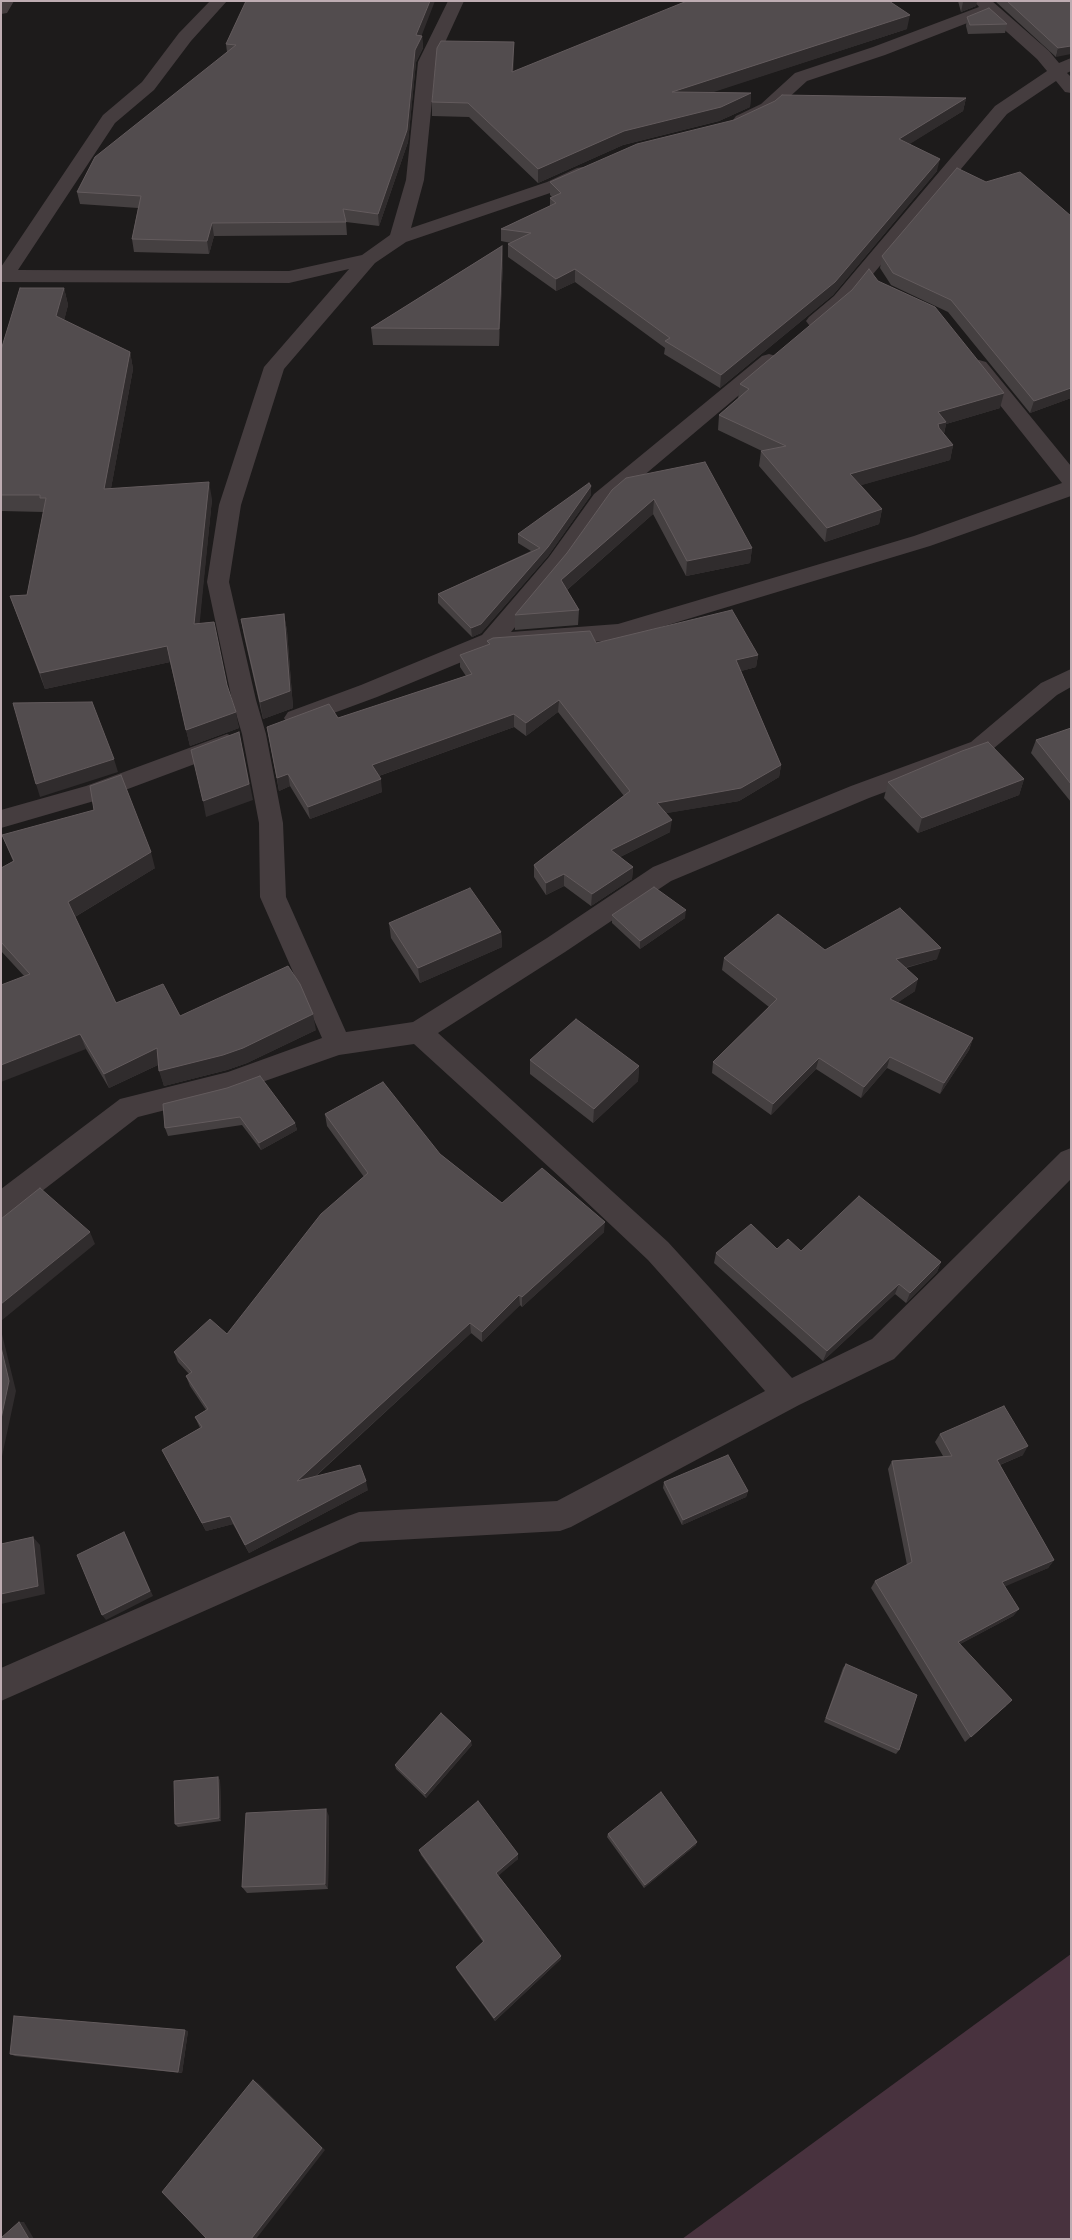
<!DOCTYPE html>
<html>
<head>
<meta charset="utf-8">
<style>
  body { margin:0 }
  #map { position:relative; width:1072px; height:2240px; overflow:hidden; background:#1d1b1b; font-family:"Work Sans",sans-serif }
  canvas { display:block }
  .frame { position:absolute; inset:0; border:2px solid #beacb2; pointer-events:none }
</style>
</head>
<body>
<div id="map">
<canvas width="1072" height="2240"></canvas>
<div class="frame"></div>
</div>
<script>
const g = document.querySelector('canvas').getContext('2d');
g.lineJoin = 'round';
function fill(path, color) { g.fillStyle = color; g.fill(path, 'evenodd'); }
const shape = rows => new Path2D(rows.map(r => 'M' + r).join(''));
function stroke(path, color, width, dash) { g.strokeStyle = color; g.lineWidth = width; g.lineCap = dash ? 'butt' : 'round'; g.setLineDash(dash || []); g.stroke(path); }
fill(shape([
  [1071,1954,1071,2239,682,2239]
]), '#48323e');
fill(shape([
  [1,1,14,1,7,13,1,14,1,1],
  [210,1,227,1,191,41,154,90,115,123,18,270,289,271,362,255,390,235,406,180,418,62,448,1,464,1,436,62,424,180,411,228,547,182,577,168,583,167,589,168,592,172,589,176,559,190,406,242,375,263,284,369,241,505,229,582,256,700,266,734,283,823,286,897,346,1032,413,1022,547,938,653,867,851,786,971,742,1041,683,1071,669,1071,687,1057,695,987,754,869,798,671,881,565,952,438,1033,668,1242,792,1378,872,1339,1061,1152,1071,1148,1071,1179,894,1359,799,1405,571,1527,560,1531,360,1542,1,1701,1,1668,348,1516,359,1512,557,1501,765,1391,648,1260,562,1179,414,1044,339,1055,228,1094,138,1117,11,1215,1,1218,1,1189,120,1099,228,1072,322,1038,260,897,259,823,242,734,232,700,207,582,219,505,264,367,349,269,289,283,1,282,1,267,103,115,142,82,179,33,210,1],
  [974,1,992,1,1049,51,1059,63,1071,58,1071,71,1067,73,1071,77,1071,93,1065,92,1056,81,1007,114,848,304,823,325,816,327,809,325,806,321,809,317,834,296,995,106,1047,71,1037,59,988,15,885,55,807,81,773,112,748,124,736,124,733,120,736,116,761,104,795,73,873,47,979,7,974,1],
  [769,354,776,356,779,360,776,364,610,504,565,567,511,632,618,624,914,536,1062,483,972,370,969,366,972,362,979,360,986,362,1071,466,1071,496,930,546,618,640,493,649,377,697,304,724,296,727,288,724,284,718,288,712,361,685,482,635,549,557,594,494,762,356,769,354],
  [227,734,235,737,239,743,235,749,101,799,1,828,1,810,86,786,227,734]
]), '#453d3f');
fill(shape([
  [958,1,977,1,976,6,961,12],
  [995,1,1071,1,1056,57],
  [967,17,1007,24,1005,33,968,34,966,26],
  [907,29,712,92,751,93,750,107,719,121,623,145,538,183,469,117,432,116,432,102,514,42,513,72],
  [422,36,423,48,416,62,408,142,379,226,346,222,347,235,214,236,209,254,134,252,132,239,138,208,80,204,77,192,227,52,226,44],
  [966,98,963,111,909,144,937,171,833,295,720,388,664,354,665,348,575,282,556,291,508,257,508,244,511,243,501,241,501,229,550,206,550,198,552,197,550,195,550,182],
  [957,168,1071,398,1030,413,948,312,891,285,880,268,882,256],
  [502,246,503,263,499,346,373,345,371,328],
  [878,281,1000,408,946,424,944,434,953,445,950,460,861,485,882,509,879,524,825,542,759,466,761,451,762,451,718,430,719,415,738,399,740,384],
  [64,288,68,305,64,320,130,352,133,369,111,488,212,499,199,624,227,685,239,728,190,746,170,662,45,689,16,612,10,596,27,595,44,512,1,511,1,350],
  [626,478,752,548,750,563,686,576,653,514,567,590,579,610,578,625,515,630,515,615,567,553],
  [591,495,548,556,481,633,472,637,438,603,438,594,531,551,518,543,518,534],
  [284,614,287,631,293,708,263,719,244,636,241,619],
  [487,641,596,643,758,655,756,667,741,671,781,765,779,777,739,801,666,813,670,832,620,857,633,867,632,879,591,906,564,886,546,895,534,877,534,865,624,796,558,712,526,736,514,727,379,776,382,792,310,819,290,786,279,791,267,727,338,718,466,676,460,667,460,655,487,645],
  [1071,728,1071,802,1031,753,1036,740],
  [1024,779,1019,795,918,833,884,798,888,782],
  [2,835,155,868,75,917,116,1003,180,1016,316,1030,247,1063,227,1070,164,1086,158,1065,109,1088,86,1049,25,977,1,951,1,868,13,861],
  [612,915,685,918,640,949,612,923],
  [389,923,501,932,502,947,420,983,391,938],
  [825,950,937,959,906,968,915,991,898,1002,973,1038,969,1050,940,1094,887,1068,861,1098,816,1069,771,1115,712,1073,713,1062,769,1007,722,970,724,958],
  [530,1060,639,1066,638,1081,593,1123,530,1074],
  [163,1104,295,1123,297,1130,261,1150,242,1125,168,1136,165,1128],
  [325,1114,440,1154,502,1203,604,1232,522,1307,520,1305,482,1342,471,1333,315,1477,368,1490,249,1553,233,1524,206,1531,162,1450,200,1428,195,1417,206,1410,190,1386,186,1376,189,1374,178,1362,174,1352,227,1334,364,1177,327,1126],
  [777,1249,801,1251,941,1262,937,1272,906,1303,895,1294,823,1361,714,1263,716,1253],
  [940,1434,1023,1455,1000,1465,1054,1560,1048,1568,1004,1586,1019,1609,1013,1616,960,1644,1006,1706,965,1742,871,1588,875,1581,907,1565,888,1469,892,1461,943,1456,935,1442],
  [664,1482,748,1491,746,1497,682,1525,663,1488],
  [846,1664,899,1750,896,1754,824,1722,843,1668],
  [472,1745,426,1798,396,1769,395,1765],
  [220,1780,221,1821,178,1827,175,1824],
  [329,1816,328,1889,247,1893,242,1887],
  [608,1834,696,1845,644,1888,607,1837],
  [419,1850,518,1854,518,1859,498,1875,561,1956,561,1959,495,2021,457,1970,456,1967,483,1942,421,1855],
  [188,2031,182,2073,15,2056,10,2054]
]), '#454041');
fill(shape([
  [430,1,435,1,418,45,422,36,423,48,416,62,408,142,379,226,378,214,416,35],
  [967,1,977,1,976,6,961,12,963,2],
  [910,15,907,29,671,106,672,92],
  [514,42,514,56,513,86,512,72],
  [1071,46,1071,54,1056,57,1058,48],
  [751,93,750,107,719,121,623,145,538,183,538,169,624,131],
  [966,98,963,111,897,152,899,139],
  [940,159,937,171,833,295,720,388,721,375],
  [212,223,214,236,209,254,207,241],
  [502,246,503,263,499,346,499,329],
  [575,269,575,282,556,291,556,279],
  [64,288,68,305,61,333,56,316],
  [130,352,133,369,108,505,104,489],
  [1071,388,1071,398,1030,413,1034,401],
  [1004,393,1000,408,946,424,943,437,934,439,938,412],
  [953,445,950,460,848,489,850,474],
  [209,482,212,499,198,640,194,624],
  [591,486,591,495,548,556,481,633,472,637,471,628],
  [654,499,653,514,561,595,561,580],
  [882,509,879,524,825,542,827,528],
  [752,548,750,563,686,576,687,561],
  [284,614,287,631,293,708,263,719,260,702],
  [167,646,170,662,45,689,40,673],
  [758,655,756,667,734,673,736,660],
  [559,700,558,712,526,736,526,723],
  [236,712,239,728,190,746,186,730],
  [514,714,514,727,373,778,372,765],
  [243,749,253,800,206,817,203,801],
  [114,759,118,772,40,797,36,784],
  [781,765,779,777,739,801,656,815,657,803],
  [288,774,290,786,279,791,277,778],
  [381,779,382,792,310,819,308,807],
  [1024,779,1019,795,918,833,922,818],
  [672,820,670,832,610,862,611,850],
  [151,852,155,868,73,918,68,902],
  [633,867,632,879,591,906,592,894],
  [564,874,564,886,546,895,546,883],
  [686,910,685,918,640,949,640,941],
  [501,932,502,947,420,983,418,968],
  [941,948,937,959,892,971,896,959],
  [918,979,915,991,887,1010,890,999],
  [313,1014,316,1030,247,1063,227,1070,164,1086,159,1071],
  [80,1034,86,1049,1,1082,1,1065],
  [973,1038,969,1050,940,1094,944,1083],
  [157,1048,162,1063,109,1088,104,1074],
  [890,1057,887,1068,861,1098,864,1087],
  [819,1058,816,1069,771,1115,773,1104],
  [639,1066,638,1081,593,1123,594,1109],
  [295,1123,297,1130,261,1150,259,1143],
  [605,1222,604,1232,522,1307,522,1297],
  [90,1232,95,1244,1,1321,1,1304],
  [941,1262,937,1272,906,1303,910,1293],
  [899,1284,895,1294,823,1361,827,1351],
  [519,1295,520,1305,482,1342,482,1332],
  [470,1323,471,1333,300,1490,297,1481],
  [1,1330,16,1391,1,1461],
  [1028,1446,1023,1455,992,1468,997,1460],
  [366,1481,368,1490,249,1553,245,1545],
  [748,1491,746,1497,682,1525,683,1520],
  [230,1516,233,1524,206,1531,202,1523],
  [124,1532,127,1537,153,1596,106,1620,102,1615],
  [33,1537,40,1545,45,1594,1,1604,1,1594],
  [1054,1560,1048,1568,997,1590,1002,1582],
  [1019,1609,1013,1616,953,1648,958,1642],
  [471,1741,472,1745,426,1798,425,1794],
  [218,1777,220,1780,221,1821,219,1818],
  [326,1809,329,1816,328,1889,325,1884],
  [697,1842,696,1845,644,1888,645,1885],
  [518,1854,518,1859,497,1877,496,1873],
  [561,1956,561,1959,495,2021,494,2018],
  [185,2030,188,2031,182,2073,178,2072],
  [253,2080,258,2083,325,2150,256,2239,251,2239],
  [19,2222,24,2222,34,2239,29,2239]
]), '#302c2d');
const building = shape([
  [246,1,430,1,416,35,422,36,415,50,407,130,378,214,343,209,346,222,212,223,207,241,132,239,141,196,77,192,95,157,236,45,226,44,246,1],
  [687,1,889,1,910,15,672,92,751,93,721,107,624,131,538,169,468,103,432,102,437,48,441,41,514,42,512,72,687,1],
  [1007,1,1071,1,1071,46,1058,48,1007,1],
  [989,8,1007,24,970,25,967,17,989,8],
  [782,95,966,98,899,139,940,159,835,282,721,375,665,341,670,338,575,269,556,279,508,244,531,233,501,229,556,203,550,198,561,193,550,182,637,144,734,120,775,101,782,95],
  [957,168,986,182,1020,172,1071,216,1071,388,1034,401,951,300,893,273,882,256,957,168],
  [502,246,499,329,371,328,502,246],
  [869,269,878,281,935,307,1004,393,938,412,946,422,938,424,939,428,953,445,850,474,882,509,827,528,761,451,786,446,719,415,749,389,740,384,852,290,869,269],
  [20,288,64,288,56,316,130,352,104,489,209,482,194,624,214,622,227,685,236,712,186,730,167,646,40,673,10,596,27,595,46,498,40,498,40,495,1,495,1,350,20,288],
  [705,462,752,548,687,561,654,499,561,580,579,610,515,615,567,553,612,490,626,478,705,462],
  [589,483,591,486,548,547,481,624,471,628,438,594,540,548,518,534,589,483],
  [732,610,758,655,736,660,781,765,741,788,657,803,672,820,611,850,633,867,592,894,564,874,546,883,534,865,630,791,559,700,526,723,514,714,372,765,381,779,308,807,288,774,277,778,267,727,329,704,338,718,472,674,460,655,490,644,487,641,493,638,590,631,596,643,732,610],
  [284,614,290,691,260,702,241,619,284,614],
  [92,702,114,759,36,784,13,703,92,702],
  [1071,728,1071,784,1036,740,1071,728],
  [239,732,249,784,203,801,191,750,239,732],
  [988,742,1024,779,922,818,888,782,962,751,988,742],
  [121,775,151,852,68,902,116,1003,163,984,180,1016,288,966,300,984,313,1014,243,1048,223,1055,159,1071,157,1048,104,1074,80,1034,1,1065,1,985,30,974,1,942,1,868,14,861,2,835,94,810,90,786,121,775],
  [654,887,686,910,640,941,612,915,654,887],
  [470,888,501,932,418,968,389,923,470,888],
  [900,908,941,948,896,959,918,979,890,999,973,1038,944,1083,890,1057,864,1087,819,1058,773,1104,713,1062,777,999,724,958,778,914,825,950,900,908],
  [576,1019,639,1066,594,1109,530,1060,576,1019],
  [260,1076,295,1123,259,1143,240,1117,165,1128,163,1104,227,1088,260,1076],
  [383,1082,440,1154,502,1203,542,1168,605,1222,522,1297,519,1295,482,1332,470,1323,297,1481,360,1465,366,1481,245,1545,230,1516,202,1523,162,1450,202,1427,195,1417,208,1409,186,1376,192,1372,174,1352,210,1319,227,1334,321,1214,368,1173,325,1114,383,1082],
  [40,1188,90,1232,1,1304,1,1219,40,1188],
  [859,1196,941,1262,910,1293,899,1284,827,1351,716,1253,751,1224,777,1249,788,1239,801,1251,859,1196],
  [1,1347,9,1381,1,1419,1,1347],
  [1004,1406,1028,1446,997,1460,1054,1560,1002,1582,1019,1609,958,1642,1012,1700,971,1737,875,1581,912,1562,892,1461,952,1456,940,1434,1004,1406],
  [728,1455,748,1491,683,1520,664,1482,728,1455],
  [124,1532,150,1591,102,1615,77,1555,124,1532],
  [33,1537,38,1586,1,1594,1,1544,33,1537],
  [846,1664,917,1695,899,1750,826,1718,846,1664],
  [441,1713,471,1741,425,1794,395,1765,441,1713],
  [218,1777,219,1818,175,1824,174,1781,218,1777],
  [661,1792,697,1842,645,1885,608,1834,661,1792],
  [478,1801,518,1854,496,1873,561,1956,494,2018,456,1967,484,1941,419,1850,478,1801],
  [326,1809,325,1884,242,1887,246,1813,326,1809],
  [14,2016,185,2030,178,2072,10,2054,14,2016],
  [253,2080,322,2148,251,2239,207,2239,162,2192,253,2080],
  [19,2222,29,2239,1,2239,1,2238,19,2222]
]);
fill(building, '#524c4e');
stroke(building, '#635b5d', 1);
</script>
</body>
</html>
